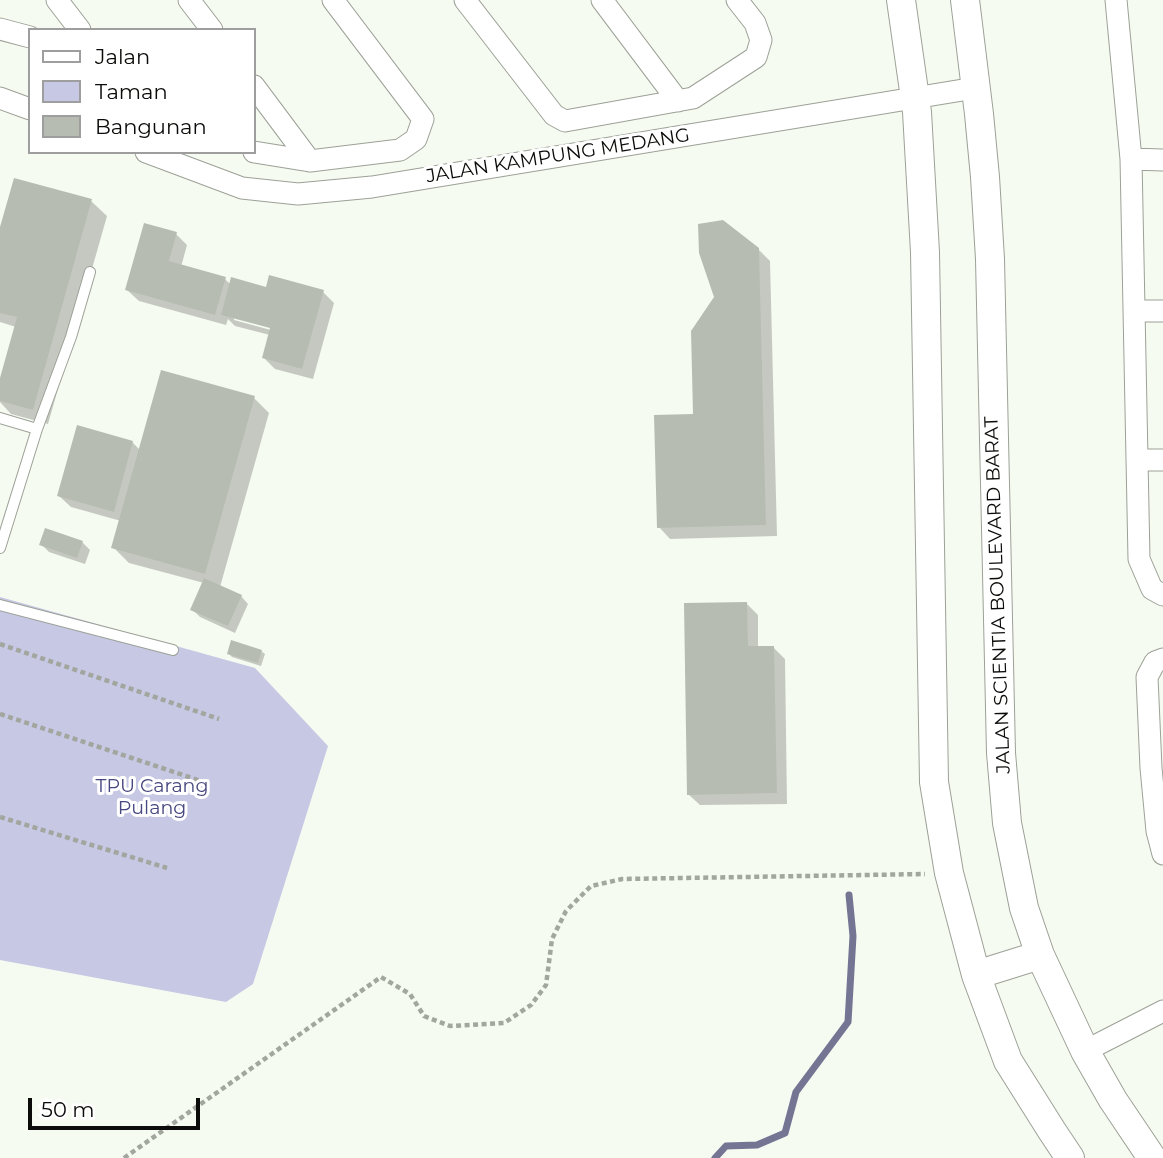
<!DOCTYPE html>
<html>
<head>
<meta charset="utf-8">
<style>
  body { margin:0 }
  #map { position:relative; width:1163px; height:1158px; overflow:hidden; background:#f6fbf1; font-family:Montserrat,sans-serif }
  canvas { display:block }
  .legend { position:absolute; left:28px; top:28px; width:228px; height:126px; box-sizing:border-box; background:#fff; border:2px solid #9d9e9d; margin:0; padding:9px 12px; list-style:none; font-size:21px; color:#0b0c09 }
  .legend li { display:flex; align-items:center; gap:14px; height:35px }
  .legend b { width:35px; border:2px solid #9d9e9d }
  .scale { position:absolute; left:28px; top:1098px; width:172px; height:32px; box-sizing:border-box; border:4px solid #0b0c09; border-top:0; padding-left:9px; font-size:21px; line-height:24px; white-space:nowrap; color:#0b0c09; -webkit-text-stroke:5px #fff; paint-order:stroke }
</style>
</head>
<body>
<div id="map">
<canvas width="1163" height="1158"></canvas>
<ul class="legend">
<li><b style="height:9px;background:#fff"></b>Jalan</li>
<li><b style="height:19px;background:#c6c8e4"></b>Taman</li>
<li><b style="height:19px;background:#b7bcb2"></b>Bangunan</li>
</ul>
<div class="scale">50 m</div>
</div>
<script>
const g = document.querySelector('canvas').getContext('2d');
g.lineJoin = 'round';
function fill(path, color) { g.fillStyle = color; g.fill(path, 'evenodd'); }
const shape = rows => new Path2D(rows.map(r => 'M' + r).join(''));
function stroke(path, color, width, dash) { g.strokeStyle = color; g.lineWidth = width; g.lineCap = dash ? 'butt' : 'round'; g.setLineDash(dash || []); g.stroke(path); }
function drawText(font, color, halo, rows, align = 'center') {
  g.font = font + ' Montserrat,sans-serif'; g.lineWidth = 6; g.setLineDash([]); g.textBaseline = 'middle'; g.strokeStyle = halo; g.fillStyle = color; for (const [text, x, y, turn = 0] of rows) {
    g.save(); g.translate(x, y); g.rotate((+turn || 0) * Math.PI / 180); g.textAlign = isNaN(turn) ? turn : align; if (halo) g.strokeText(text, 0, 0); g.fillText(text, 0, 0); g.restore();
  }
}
fill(shape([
  [0,597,255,668,328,746,253,984,226,1002,0,960]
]), '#c6c8e4');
fill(shape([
  [91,201,107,216,48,424,11,414,0,402,0,385,16,327,0,322,0,234],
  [176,234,187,245,181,267,225,279,231,285,267,289,323,292,334,303,313,379,275,369,264,358,270,335,235,326,228,319,226,325,139,301,127,290],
  [234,316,279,329,278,332,234,320],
  [758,249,770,261,777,536,670,539,659,527,695,416,716,298],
  [254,398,269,413,220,587,241,596,248,604,235,633,200,617,193,610,204,583,129,563,113,547,121,521,71,507,59,496,132,442,140,450],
  [82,542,90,550,85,564,49,552,41,544],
  [746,603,758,615,758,648,774,648,785,659,787,804,700,805,688,794],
  [261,651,265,654,261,666,232,657,229,654]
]), '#0003');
stroke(shape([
  [715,1158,726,1146,757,1145,785,1133,796,1092,848,1022,853,936,849,895]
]), '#737593', 7);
fill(shape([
  [14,178,92,199,33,410,0,401,0,378,17,317,0,313,0,227],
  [723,220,759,248,766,525,657,528,654,415,693,414,691,331,714,297,699,253,698,224],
  [144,223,177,232,169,261,226,277,215,315,125,290],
  [269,275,324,290,302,369,262,358,270,328,221,315,231,277,266,287],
  [161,370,255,396,205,574,111,548],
  [77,425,133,441,114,512,57,496],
  [45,528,83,541,77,558,39,545],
  [204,578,242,595,228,626,190,610],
  [747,602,748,646,774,646,777,793,687,795,684,603],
  [231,640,262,650,258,663,227,654]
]), '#b7bcb2');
const service = shape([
  [0,418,37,429],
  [0,548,37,429,71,337,90,272],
  [0,605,173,650]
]);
const minor = shape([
  [57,0,80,30],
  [189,0,212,30],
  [465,0,554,115,565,121,693,98,756,57,761,40,755,23,737,0],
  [602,0,678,101],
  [1116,0,1131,159,1139,559,1152,589,1163,595],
  [0,29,30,37],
  [254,86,310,161],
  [0,98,30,109],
  [146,152,242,188,298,194,372,187,975,88],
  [254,152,310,161,400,150,416,139,423,119,333,0],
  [1131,159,1163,160],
  [1134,311,1163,311],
  [1137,460,1163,460],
  [1163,659,1155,662,1147,677,1151,768,1157,831,1163,854],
  [1085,1051,1163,1011]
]);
const tertiary = shape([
  [901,0,917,112,925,252,934,782,949,873,976,975,1008,1061,1052,1131,1070,1158],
  [965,0,979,114,985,177,990,259,1001,753,1007,823,1024,908,1040,955,1085,1051,1113,1100,1152,1158],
  [976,975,1040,955]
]);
stroke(service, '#9ca197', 12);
stroke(minor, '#9ca197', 23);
stroke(tertiary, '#9ca197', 30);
stroke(shape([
  [0,644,219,719],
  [0,714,201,781],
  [0,817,167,868],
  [124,1158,381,977,410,994,424,1016,450,1026,504,1023,531,1005,546,985,552,939,566,911,591,886,622,879,925,874]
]), '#a2a69e', 4.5, [5, 3.5]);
stroke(service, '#fff', 10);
stroke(minor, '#fff', 21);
stroke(tertiary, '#fff', 28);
drawText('19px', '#0b0c09', '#fff', [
  ["JALAN KAMPUNG MEDANG",558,156,-9],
  ["JALAN SCIENTIA BOULEVARD BARAT",998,595,-92]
]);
drawText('19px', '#474781', '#fff', [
  ["TPU Carang",152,786],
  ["Pulang",152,808]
]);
</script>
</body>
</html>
